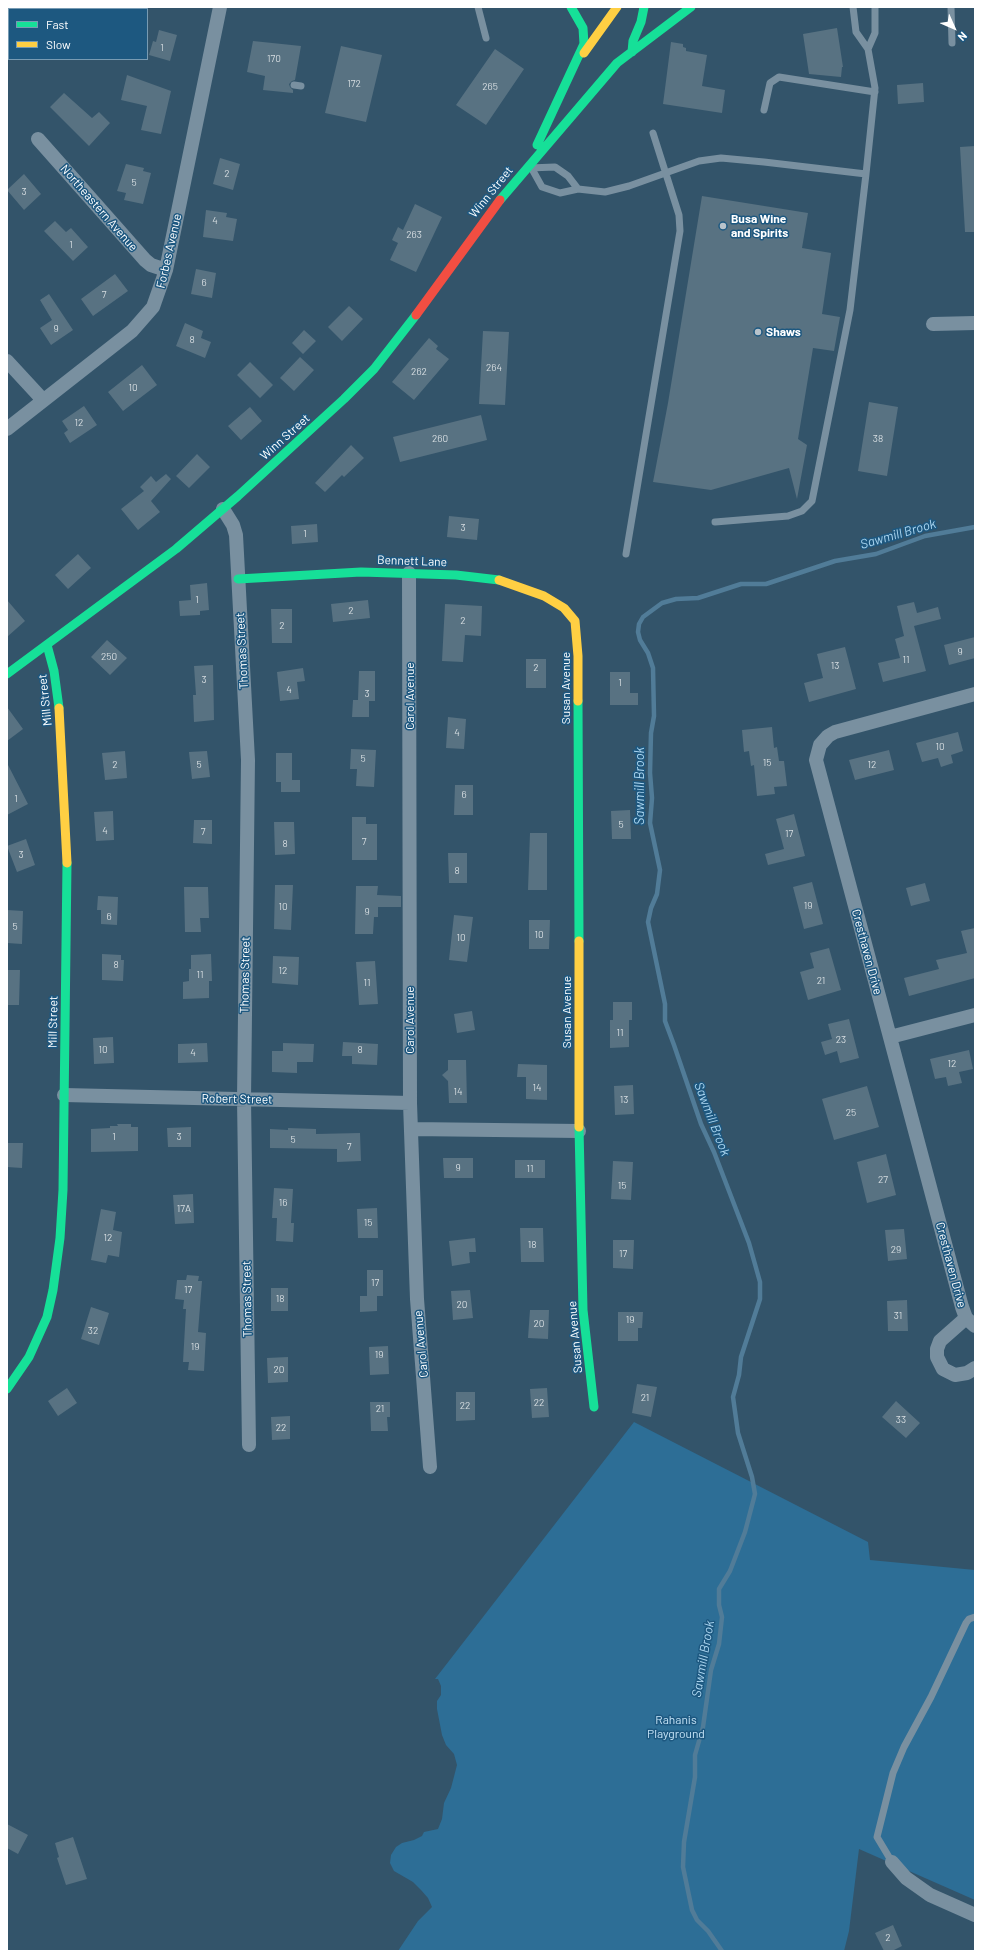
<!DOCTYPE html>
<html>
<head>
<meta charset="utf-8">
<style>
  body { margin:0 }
  #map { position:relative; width:982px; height:1958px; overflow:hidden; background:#33546a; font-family:Barlow,sans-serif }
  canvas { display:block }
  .frame { position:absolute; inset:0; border:8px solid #fff; pointer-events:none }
  .legend { position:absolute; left:8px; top:8px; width:140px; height:52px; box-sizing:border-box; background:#1d5880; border:1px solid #779bb3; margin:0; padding:5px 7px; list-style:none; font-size:12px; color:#fff }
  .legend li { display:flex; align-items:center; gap:8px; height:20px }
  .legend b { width:20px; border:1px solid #779bb3 }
  .north { position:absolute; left:934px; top:8px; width:40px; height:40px; -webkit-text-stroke:3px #1d5880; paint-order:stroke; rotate:135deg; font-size:11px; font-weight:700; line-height:16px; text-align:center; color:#fff }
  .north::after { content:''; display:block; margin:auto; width:14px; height:18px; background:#fff; clip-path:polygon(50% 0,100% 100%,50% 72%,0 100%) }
</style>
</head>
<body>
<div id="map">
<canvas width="982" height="1958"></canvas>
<div class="frame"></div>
<ul class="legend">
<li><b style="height:5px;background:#16e098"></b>Fast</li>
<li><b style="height:5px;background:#ffcf43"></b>Slow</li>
</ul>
<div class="north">N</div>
</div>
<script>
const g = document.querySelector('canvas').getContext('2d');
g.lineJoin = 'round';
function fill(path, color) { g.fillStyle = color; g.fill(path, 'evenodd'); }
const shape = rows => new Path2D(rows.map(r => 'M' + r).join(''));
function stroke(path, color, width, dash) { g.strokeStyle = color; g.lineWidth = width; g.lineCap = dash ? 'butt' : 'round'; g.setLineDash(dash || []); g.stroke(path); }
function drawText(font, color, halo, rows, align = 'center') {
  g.font = font + ' Barlow,sans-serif'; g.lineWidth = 3; g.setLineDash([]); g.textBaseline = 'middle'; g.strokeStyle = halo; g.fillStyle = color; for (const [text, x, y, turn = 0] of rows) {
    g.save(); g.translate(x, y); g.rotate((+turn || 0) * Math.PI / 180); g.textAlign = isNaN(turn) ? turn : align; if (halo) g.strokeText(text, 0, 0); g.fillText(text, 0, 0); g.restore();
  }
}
fill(shape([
  [634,1422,868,1542,870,1560,975,1570,975,1900,859,1849,849,1931,844,1951,398,1951,418,1921,432,1907,428,1898,421,1890,413,1882,394,1871,390,1863,391,1855,396,1847,402,1843,414,1840,422,1836,424,1832,438,1829,442,1819,444,1803,451,1788,457,1765,454,1754,446,1745,442,1735,437,1709,437,1701,441,1695,441,1686,438,1679,435,1679]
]), '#2d6e96');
stroke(shape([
  [722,1951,708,1931,697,1920,692,1910,683,1867,684,1842,695,1777,695,1755,703,1727,711,1670,719,1644,722,1617,719,1605,719,1589,730,1571,745,1532,755,1494,752,1477,738,1433,733,1397,739,1375,741,1357,760,1299,760,1282,749,1243,714,1152,701,1124,674,1045,665,1021,665,1004,648,922,651,908,657,894,660,870,650,823,652,798,650,773,651,733,654,716,653,668,648,653,640,640,638,632,639,624,643,617,662,603,676,599,698,598,741,584,766,584,835,561,876,554,925,536,975,527]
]), '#517c98', 4.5);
fill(shape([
  [837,28,843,67,842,67,841,77,809,74,803,34],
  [159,30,177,35,170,61,149,55,153,41,156,42],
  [253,41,301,46,295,80,292,81,289,84,290,87,293,90,293,93,263,90,265,76,247,72],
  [671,42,683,44,683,47,686,48,686,51,707,55,702,86,725,90,722,113,663,104],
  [341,46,382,55,366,122,325,113],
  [495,49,524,69,486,125,456,105],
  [127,75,171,91,161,134,141,130,147,106,121,100],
  [923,83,924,102,898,104,897,85],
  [64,93,92,118,99,112,110,123,89,146,50,107],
  [975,146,975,232,965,232,960,147],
  [220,158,240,164,233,190,213,184],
  [126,164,144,168,143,171,151,173,143,204,124,200,126,193,117,191],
  [24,174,41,194,24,210,7,190],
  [702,196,808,213,802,248,831,253,822,314,840,317,834,351,813,348,798,439,807,445,797,499,789,468,711,490,653,482,668,403],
  [415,204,442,217,416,272,390,260,398,243,392,240,398,227,403,230],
  [206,210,227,213,226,217,237,219,233,241,203,237],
  [55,221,66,232,71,228,88,247,73,261,44,231],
  [196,269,216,273,212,298,191,294],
  [115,274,128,291,93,316,81,299],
  [49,294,73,330,51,345,40,328,52,320,40,300],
  [349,306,363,319,342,341,328,327],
  [185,323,203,331,201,338,211,342,205,358,176,346],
  [304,330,316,341,303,354,292,343],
  [483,331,509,332,505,405,479,404],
  [429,338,438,346,436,349,449,359,414,400,392,382],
  [300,357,314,370,294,391,280,378],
  [250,362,273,385,260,398,237,375],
  [142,365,157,385,123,411,108,392],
  [869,402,898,407,887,476,858,471],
  [84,406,97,425,70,443,64,433,68,430,62,421],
  [250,407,262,421,241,440,228,426],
  [481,415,487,440,400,462,393,437],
  [351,445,364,458,344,477,342,475,325,492,315,483],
  [197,454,210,467,189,488,176,476],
  [166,474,171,479,151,501,160,512,138,530,121,509,144,491,140,487,151,476,156,482],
  [449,516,479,519,477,540,447,537],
  [317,524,318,542,292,544,291,526],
  [78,554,91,568,68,589,55,575],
  [207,583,209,610,200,611,200,615,180,616,179,601,191,600,190,585],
  [7,600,25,621,7,637],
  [368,600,370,618,333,622,331,604],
  [914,602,917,613,938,607,941,619,914,626,926,671,883,682,878,663,900,658,895,639,904,636,897,606],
  [445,604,482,606,481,636,465,635,463,662,442,661],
  [271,609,292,609,292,643,272,643],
  [975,637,975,658,949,665,944,645],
  [107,640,127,658,110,675,91,657],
  [845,647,856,689,809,702,804,683,823,678,817,654],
  [526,659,546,659,546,688,526,688],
  [213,665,214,720,194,722,193,695,196,695,194,666],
  [303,668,305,681,297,682,299,699,280,701,277,672],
  [359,671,375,671,375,701,367,701,369,701,369,717,352,717,353,700,358,700],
  [610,672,630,672,630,693,638,693,638,705,610,705],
  [7,707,23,729,7,741],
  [448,717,466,719,464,749,446,748],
  [772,727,774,748,777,747,779,761,784,761,787,786,774,787,775,794,757,796,754,765,751,766,749,751,744,752,742,730],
  [958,732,963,751,951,755,953,763,941,767,938,758,922,762,916,743],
  [351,749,376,750,374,787,356,786,357,769,350,769],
  [889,750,894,770,855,780,849,760],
  [125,751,127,778,105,780,102,753],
  [207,751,210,777,192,779,189,752],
  [276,753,292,753,292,780,300,780,300,792,281,792,281,782,276,782],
  [7,763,28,804,7,815],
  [455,785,473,785,473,815,454,815],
  [630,810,631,839,612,839,611,811],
  [113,811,114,840,96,841,94,812],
  [794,814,805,856,768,865,765,854,784,849,776,819],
  [352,817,366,817,366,824,377,824,377,860,352,860],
  [194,820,212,820,212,844,193,843],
  [274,822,294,822,295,854,275,855],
  [530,833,547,833,547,890,528,890],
  [26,839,35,865,17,872,7,846],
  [448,853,467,853,467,883,449,883],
  [812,882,823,924,804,929,793,887],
  [925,883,930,901,911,906,906,888],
  [275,885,293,885,291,930,274,929],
  [356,886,378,886,377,895,401,896,401,907,378,907,378,917,374,917,373,934,355,934],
  [184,887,208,887,209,918,200,918,201,932,185,932],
  [98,896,118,897,117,925,101,924,101,910,97,910],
  [7,910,23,911,22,944,7,943],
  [454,915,473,917,467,962,449,960],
  [529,920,550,920,549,949,529,949],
  [975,928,975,978,909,996,904,978,939,969,936,960,967,953,961,931],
  [829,948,841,990,808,1000,800,972,814,968,810,953],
  [102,954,121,955,121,960,124,960,123,981,102,980],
  [211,954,212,981,209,981,209,998,183,999,183,982,189,981,189,969,191,969,191,955],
  [273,956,299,957,298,985,272,983],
  [375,961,378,1004,359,1005,356,962],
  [7,970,20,970,19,1005,7,1005],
  [613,1002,632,1002,632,1020,629,1020,629,1047,610,1048,610,1020,613,1020],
  [472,1011,475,1030,457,1033,454,1014],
  [849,1019,859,1058,840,1063,837,1051,825,1055,821,1042,832,1039,828,1024],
  [113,1037,114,1063,94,1064,93,1038],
  [343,1042,378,1044,377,1065,352,1064,352,1056,342,1056],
  [207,1043,208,1062,178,1063,178,1044],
  [283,1043,314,1044,313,1062,297,1062,297,1073,272,1072,272,1051,283,1051],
  [969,1050,973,1069,959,1072,962,1083,948,1086,946,1077,935,1079,930,1059],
  [448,1060,466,1060,467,1103,449,1103,448,1081,442,1075,448,1070],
  [518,1064,547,1065,547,1100,526,1099,526,1077,517,1077],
  [633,1085,634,1114,615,1115,614,1086],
  [867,1086,879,1127,834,1140,822,1099],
  [117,1124,131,1124,131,1127,138,1127,138,1151,91,1152,91,1129,110,1128,110,1126,118,1126],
  [191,1127,191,1147,168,1147,167,1128],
  [288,1128,316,1129,316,1134,360,1133,361,1161,337,1162,337,1149,270,1148,270,1129,288,1130],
  [7,1143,23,1143,22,1168,7,1167],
  [886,1154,896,1195,867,1203,857,1162],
  [443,1158,473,1158,473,1178,444,1178],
  [515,1160,545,1160,545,1178,515,1178],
  [613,1161,633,1162,631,1200,611,1199],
  [274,1188,293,1189,291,1223,294,1223,293,1242,276,1241,277,1218,272,1218],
  [193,1194,194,1223,175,1224,173,1195],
  [377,1208,378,1238,358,1238,357,1209],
  [101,1209,116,1212,113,1230,122,1232,119,1257,108,1255,106,1263,91,1260],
  [520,1228,543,1228,544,1262,521,1262],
  [904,1229,907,1259,888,1261,885,1230],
  [475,1238,476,1252,469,1252,470,1263,452,1266,449,1241],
  [613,1240,634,1240,633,1269,613,1268],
  [367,1270,383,1270,383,1296,377,1296,377,1311,360,1312,360,1296,367,1296],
  [187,1275,199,1276,198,1281,202,1281,198,1332,206,1333,204,1371,188,1370,189,1362,183,1362,186,1309,183,1309,184,1300,175,1299,177,1280,186,1280],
  [271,1288,288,1288,288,1311,271,1311],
  [470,1290,473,1318,453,1320,451,1291],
  [907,1300,908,1331,888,1331,887,1301],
  [91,1307,109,1313,99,1345,81,1339],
  [530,1310,549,1310,548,1339,528,1338],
  [618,1312,643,1312,642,1328,638,1328,638,1341,618,1341],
  [388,1346,389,1374,370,1375,369,1347],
  [288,1357,288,1382,268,1383,267,1358],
  [637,1384,657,1387,651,1417,632,1413],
  [67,1388,77,1403,58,1416,48,1401],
  [547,1388,549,1417,532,1418,530,1389],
  [456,1392,475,1392,475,1420,456,1421],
  [896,1401,920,1423,906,1438,882,1417],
  [370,1402,390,1402,390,1417,387,1417,388,1431,371,1431],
  [290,1416,290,1439,272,1440,271,1417],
  [7,1824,28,1835,18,1854,7,1848],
  [73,1837,87,1879,66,1885,57,1858,59,1857,55,1843],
  [893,1925,902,1946,892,1951,884,1951,875,1933]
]), '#587282');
stroke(shape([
  [478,7,486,38],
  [951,7,952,43],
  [868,49,875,33,875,7],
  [294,85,301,86],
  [764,110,770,83,779,77,875,92],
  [529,168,555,167,568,176,578,189],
  [532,169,542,187,560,193,578,189,605,192,629,186,699,161,721,158,764,162,866,174,875,88,868,49,856,32,853,7],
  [715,522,788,516,802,511,812,501,850,310,866,174],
  [626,554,680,231,679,215,653,133],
  [892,1862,877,1837,893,1773,904,1747,931,1697,966,1623,969,1619,975,1617]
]), '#7990a0', 7);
stroke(shape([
  [38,139,145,260,151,265,166,270],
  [933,324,975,323],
  [7,361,43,400],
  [7,429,132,331,153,307,166,270,220,7],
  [223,509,233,525,236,535,248,760,244,1099,249,1445],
  [409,573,410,1103,417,1299,430,1467],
  [975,694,835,732,828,736,820,745,816,760,962,1307,966,1318,975,1326],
  [890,1037,975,1015],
  [64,1095,410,1103],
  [411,1129,579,1131],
  [966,1318,940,1341,937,1349,937,1357,943,1369,955,1375,967,1373,975,1368],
  [892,1862,906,1878,930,1895,975,1915]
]), '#7990a0', 14);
stroke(shape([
  [632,52,633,41,641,22,644,7],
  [537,145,584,44,583,28,571,7],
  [500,200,617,63,691,7],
  [238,579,361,572,456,575,499,580],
  [47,645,54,671,59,708],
  [7,674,176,549,238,496,344,399,374,369,416,315],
  [578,701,579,941],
  [579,1127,583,1310,594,1407],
  [7,1389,29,1357,47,1317,53,1290,60,1238,63,1190,67,863]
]), '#16e098', 9);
stroke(shape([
  [584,53,617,7],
  [499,580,544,596,564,608,575,621,578,656,578,701],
  [59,708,67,863],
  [579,941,579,1127]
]), '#ffcf43', 9);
stroke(shape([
  [416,315,500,200]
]), '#f24e42', 9);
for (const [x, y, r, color] of [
  [723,226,4,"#b8c3cb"],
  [758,332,4,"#b8c3cb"]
]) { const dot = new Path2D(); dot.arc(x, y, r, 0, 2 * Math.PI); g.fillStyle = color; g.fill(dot); stroke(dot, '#1d5880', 1.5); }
drawText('10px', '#d5dce0', null, [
  ["1",162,48],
  ["170",274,59],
  ["172",354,84],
  ["265",490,87],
  ["2",227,174],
  ["5",134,183],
  ["3",24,192],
  ["4",215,221],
  ["263",414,235],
  ["1",71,245],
  ["6",204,283],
  ["7",104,295],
  ["9",56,329],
  ["8",192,340],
  ["264",494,368],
  ["262",419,372],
  ["10",133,388],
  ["12",79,423],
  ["260",440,439],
  ["38",878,439],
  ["3",463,528],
  ["1",305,534],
  ["1",197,600],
  ["2",351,611],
  ["2",463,621],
  ["2",282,626],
  ["9",960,652],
  ["250",109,657],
  ["11",906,660],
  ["13",835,666],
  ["2",536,668],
  ["3",204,680],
  ["1",620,683],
  ["4",289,690],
  ["3",367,694],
  ["4",457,733],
  ["10",940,747],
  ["5",363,759],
  ["15",767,763],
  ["2",115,765],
  ["5",199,765],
  ["12",872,765],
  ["6",464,795],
  ["1",16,799],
  ["5",621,825],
  ["4",105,831],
  ["7",203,832],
  ["17",789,834],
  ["7",364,842],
  ["8",285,844],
  ["3",21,855],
  ["8",457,871],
  ["19",808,906],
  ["10",283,907],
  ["9",367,912],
  ["6",109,917],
  ["5",15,927],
  ["10",539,935],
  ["10",461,938],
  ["8",116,965],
  ["12",283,971],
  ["11",200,975],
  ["21",821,981],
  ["11",367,983],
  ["11",620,1033],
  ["23",841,1040],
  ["10",103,1050],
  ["8",360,1050],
  ["4",193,1053],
  ["12",952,1064],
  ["14",537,1088],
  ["14",458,1092],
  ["13",624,1100],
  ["25",851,1113],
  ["1",114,1137],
  ["3",179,1137],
  ["5",293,1140],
  ["7",349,1147],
  ["9",458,1168],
  ["11",530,1169],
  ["27",883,1180],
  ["15",622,1186],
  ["16",283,1203],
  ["17A",184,1209],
  ["15",368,1223],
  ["12",108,1238],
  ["18",532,1245],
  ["29",896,1250],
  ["17",623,1254],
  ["17",375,1283],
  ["17",188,1290],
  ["18",280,1299],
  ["20",462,1305],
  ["31",898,1316],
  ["19",630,1320],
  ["20",539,1324],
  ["32",93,1331],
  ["19",195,1347],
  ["19",379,1355],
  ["20",279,1370],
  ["21",645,1398],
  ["22",539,1403],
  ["22",465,1406],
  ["21",380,1409],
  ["33",901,1420],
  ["22",281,1428],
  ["2",888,1938]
]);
drawText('12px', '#fff', '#1d5880', [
  ["Winn Street",491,192,-51],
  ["Northeastern Avenue",99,208,49],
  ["Forbes Avenue",169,251,-77],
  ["Winn Street",285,437,-42],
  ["Bennett Lane",412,561,2],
  ["Thomas Street",242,651,-93],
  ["Susan Avenue",566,688,-90],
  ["Carol Avenue",410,696,-90],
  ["Mill Street",45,700,-96],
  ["Cresthaven Drive",867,952,75],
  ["Thomas Street",245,975,-89],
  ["Susan Avenue",567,1012,-90],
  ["Carol Avenue",410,1020,-90],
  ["Mill Street",53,1022,-89],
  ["Robert Street",237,1099,1],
  ["Cresthaven Drive",951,1265,75],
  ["Thomas Street",247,1299,-91],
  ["Susan Avenue",575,1337,-95],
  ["Carol Avenue",421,1344,-95]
]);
drawText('bold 12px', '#fff', '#1d5880', [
  ["Busa Wine",731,219],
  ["and Spirits",731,233],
  ["Shaws",766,332]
], 'left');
drawText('12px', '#c6e4f7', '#1d5880', [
  ["Rahanis",676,1720],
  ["Playground",676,1734]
]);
drawText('italic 13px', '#add7f1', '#1d5880', [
  ["Sawmill Brook",898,534,-16],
  ["Sawmill Brook",640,786,-90],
  ["Sawmill Brook",712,1119,69],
  ["Sawmill Brook",703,1659,-80]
]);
</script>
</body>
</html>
